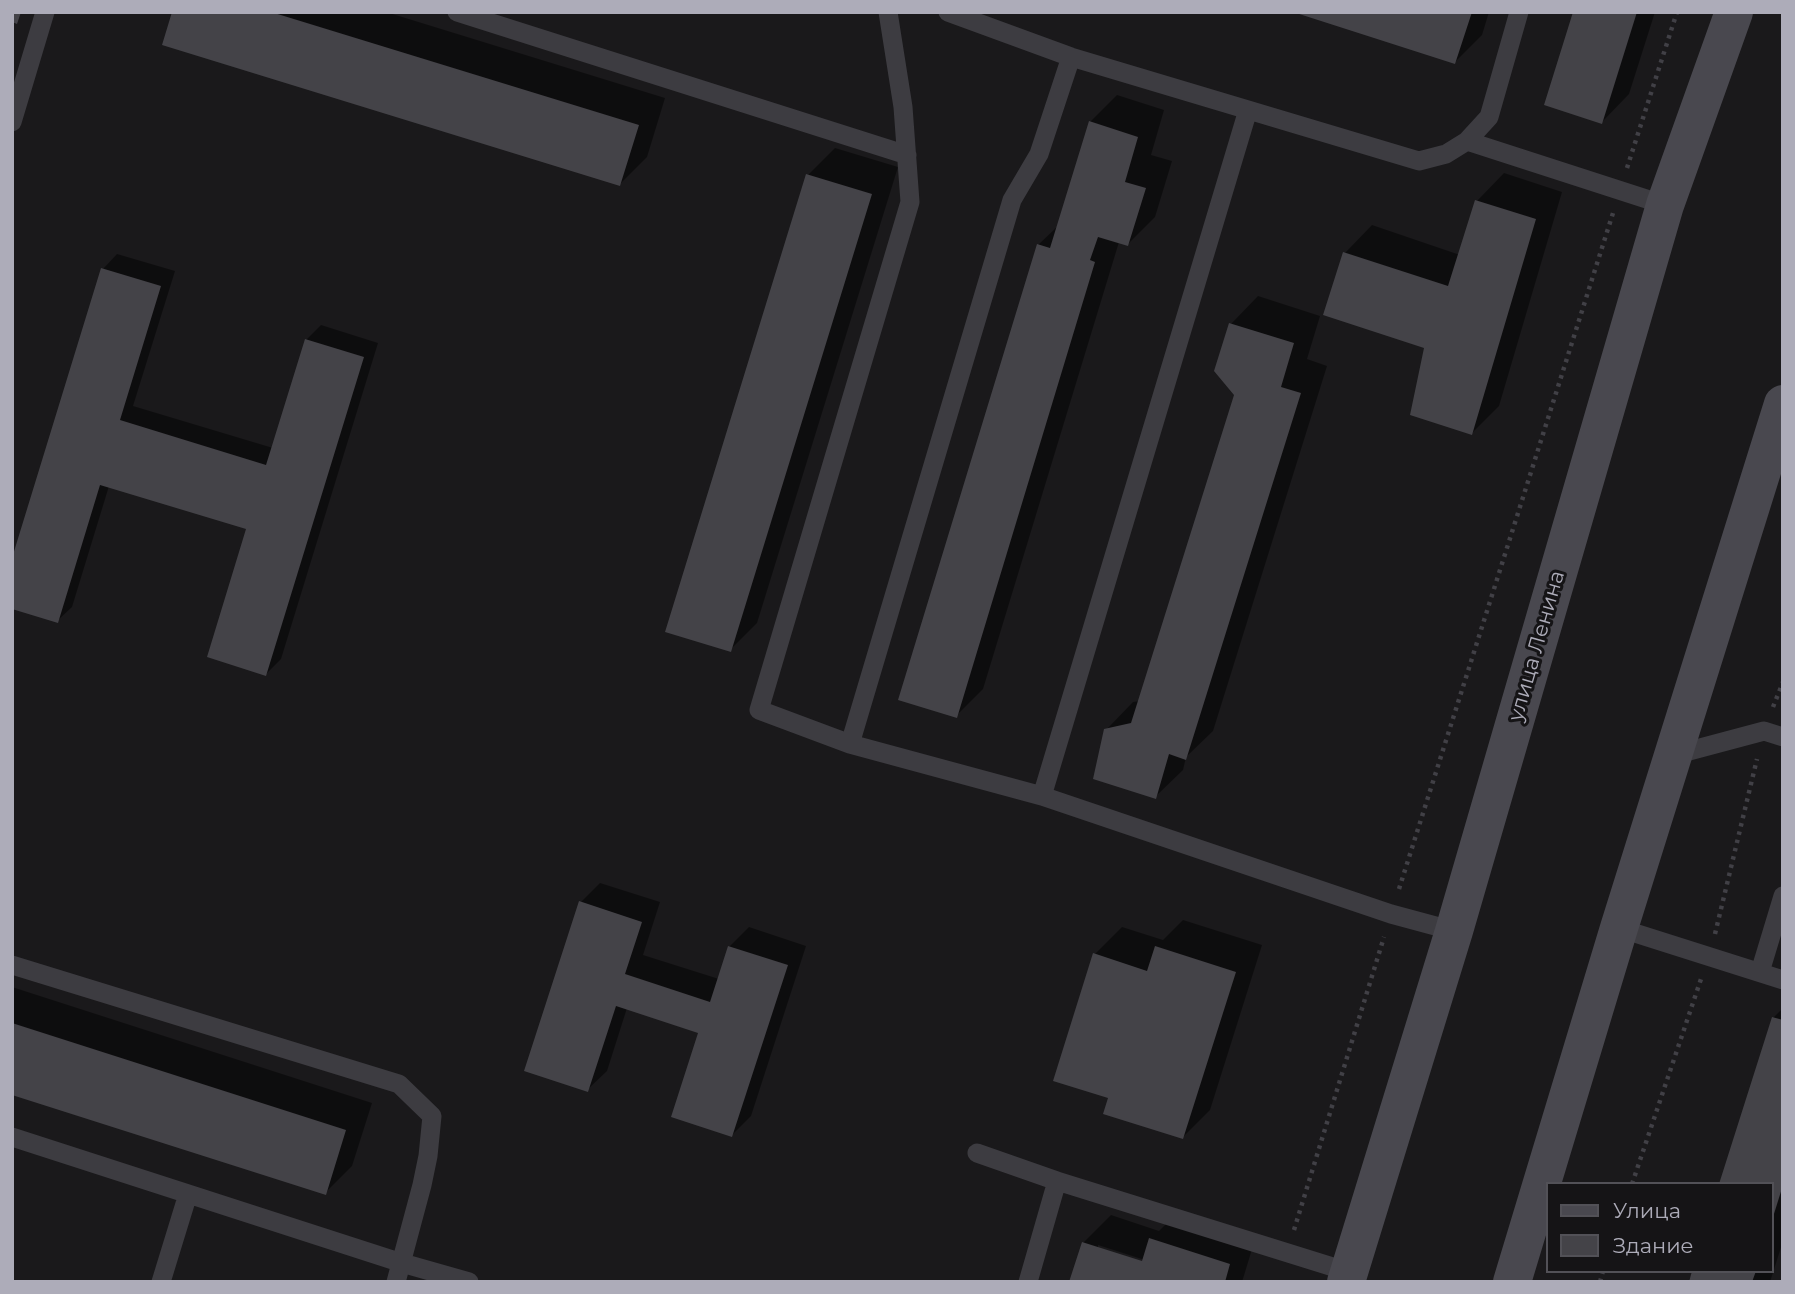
<!DOCTYPE html>
<html>
<head>
<meta charset="utf-8">
<style>
  body { margin:0 }
  #map { position:relative; width:1795px; height:1294px; overflow:hidden; background:#1a191b; font-family:Montserrat,sans-serif }
  canvas { display:block }
  .frame { position:absolute; inset:0; border:14px solid #adacb9; pointer-events:none }
  .legend { position:absolute; left:1546px; top:1182px; width:228px; height:91px; box-sizing:border-box; background:#151416; border:2px solid #525157; margin:0; padding:9px 12px; list-style:none; font-size:21px; color:#adacb9 }
  .legend li { display:flex; align-items:center; gap:14px; height:35px }
  .legend b { width:35px; border:2px solid #525157 }
</style>
</head>
<body>
<div id="map">
<canvas width="1795" height="1294"></canvas>
<div class="frame"></div>
<ul class="legend">
<li><b style="height:9px;background:#49484f"></b>Улица</li>
<li><b style="height:19px;background:#444348"></b>Здание</li>
</ul>
</div>
<script>
const g = document.querySelector('canvas').getContext('2d');
g.lineJoin = 'round';
function fill(path, color) { g.fillStyle = color; g.fill(path, 'evenodd'); }
const shape = rows => new Path2D(rows.map(r => 'M' + r).join(''));
function stroke(path, color, width, dash) { g.strokeStyle = color; g.lineWidth = width; g.lineCap = dash ? 'butt' : 'round'; g.setLineDash(dash || []); g.stroke(path); }
function drawText(font, color, halo, rows, align = 'center') {
  g.font = font + ' Montserrat,sans-serif'; g.lineWidth = 6; g.setLineDash([]); g.textBaseline = 'middle'; g.strokeStyle = halo; g.fillStyle = color; for (const [text, x, y, turn = 0] of rows) {
    g.save(); g.translate(x, y); g.rotate((+turn || 0) * Math.PI / 180); g.textAlign = isNaN(turn) ? turn : align; if (halo) g.strokeText(text, 0, 0); g.fillText(text, 0, 0); g.restore();
  }
}
fill(shape([
  [173,12,386,12,665,98,647,157,620,184],
  [1297,12,1489,12,1482,35,1455,62],
  [1575,12,1655,12,1629,94,1602,122],
  [1117,95,1164,110,1151,155,1172,161,1155,217,1128,244,1119,242,983,689,956,716,1038,245,1059,225,1090,122],
  [835,148,898,167,757,623,730,650,808,175],
  [1504,173,1562,192,1499,406,1472,433,1426,346,1345,253,1372,225,1460,255,1477,201],
  [117,254,175,271,133,406,273,448,306,340,321,325,378,343,281,659,266,674,248,528,109,486,72,607,57,621,103,269],
  [1258,296,1320,316,1307,359,1327,366,1213,731,1186,757,1183,770,1155,797,1106,730,1133,702,1140,701,1236,394,1231,324],
  [600,883,660,902,643,955,719,979,729,947,749,927,806,946,751,1116,732,1135,700,1032,627,1008,607,1071,587,1090,581,902],
  [1183,920,1262,945,1210,1110,1182,1138,1110,1097,1095,954,1122,927,1163,940],
  [12,987,372,1103,352,1166,325,1193,12,1093],
  [1783,1008,1783,1241,1770,1282,1691,1282,1694,1271,1772,1271,1773,1018],
  [1178,1212,1256,1236,1242,1282,1071,1282,1083,1243,1111,1215,1159,1231],
  [1098,1245,1151,1262,1150,1265,1098,1249]
]), '#0007');
fill(shape([
  [12,12,21,12,17,24,12,22],
  [172,12,271,12,639,125,620,186,162,45],
  [1293,12,1472,12,1455,64],
  [1573,12,1637,12,1602,124,1544,105],
  [1089,121,1138,137,1125,182,1146,188,1128,246,1098,237,1090,260,1095,262,957,718,898,700,1037,244,1050,248],
  [806,174,872,194,731,652,665,632],
  [1475,200,1536,219,1472,435,1410,415,1424,348,1323,315,1343,252,1448,286],
  [101,268,161,286,120,420,266,465,305,339,364,357,266,676,207,657,246,529,100,485,58,623,12,609,12,558],
  [1229,323,1294,343,1281,387,1301,393,1186,760,1169,754,1156,799,1093,779,1104,729,1131,723,1234,395,1214,371],
  [579,901,642,922,625,974,710,1002,728,946,788,965,732,1137,671,1117,698,1033,616,1006,588,1092,524,1071],
  [1155,946,1236,972,1183,1139,1103,1114,1108,1098,1053,1081,1093,953,1147,971],
  [1772,1017,1783,1020,1783,1185,1773,1217,1772,1184,1719,1184],
  [12,1023,346,1130,326,1195,12,1095],
  [1149,1238,1230,1264,1225,1282,1069,1282,1082,1242,1142,1261],
  [1692,1271,1756,1271,1752,1282,1689,1282]
]), '#444348');
stroke(shape([
  [1627,168,1677,12],
  [1773,707,1783,682],
  [1399,889,1613,213],
  [1715,934,1757,759],
  [1632,1184,1701,979],
  [1294,1230,1384,937],
  [1600,1282,1603,1271]
]), '#414046', 4.5, [3.5, 5]);
stroke(shape([
  [457,12,907,155],
  [888,12,903,107,910,202,759,710,850,744,1042,796,1391,914,1454,931],
  [948,12,1071,57,1419,161,1446,154,1467,141,1489,117,1519,12],
  [12,122,45,12],
  [1467,141,1665,205],
  [850,744,1012,200,1039,154,1071,57],
  [1674,755,1764,731,1783,737],
  [1042,796,1248,110],
  [1619,928,1783,980],
  [12,965,399,1084,432,1116,428,1156,422,1185,396,1282],
  [1760,972,1783,896],
  [12,1137,402,1263,469,1282],
  [977,1153,1057,1181],
  [161,1282,188,1194],
  [1028,1282,1057,1181,1349,1272]
]), '#3d3c41', 19);
stroke(shape([
  [1346,1282,1454,931,1665,205,1734,12],
  [1512,1282,1619,928,1783,404]
]), '#49484f', 38);
drawText('21px', '#adacb9', '#151416', [
  ["улица Ленина",1537,646,-74]
]);
</script>
</body>
</html>
